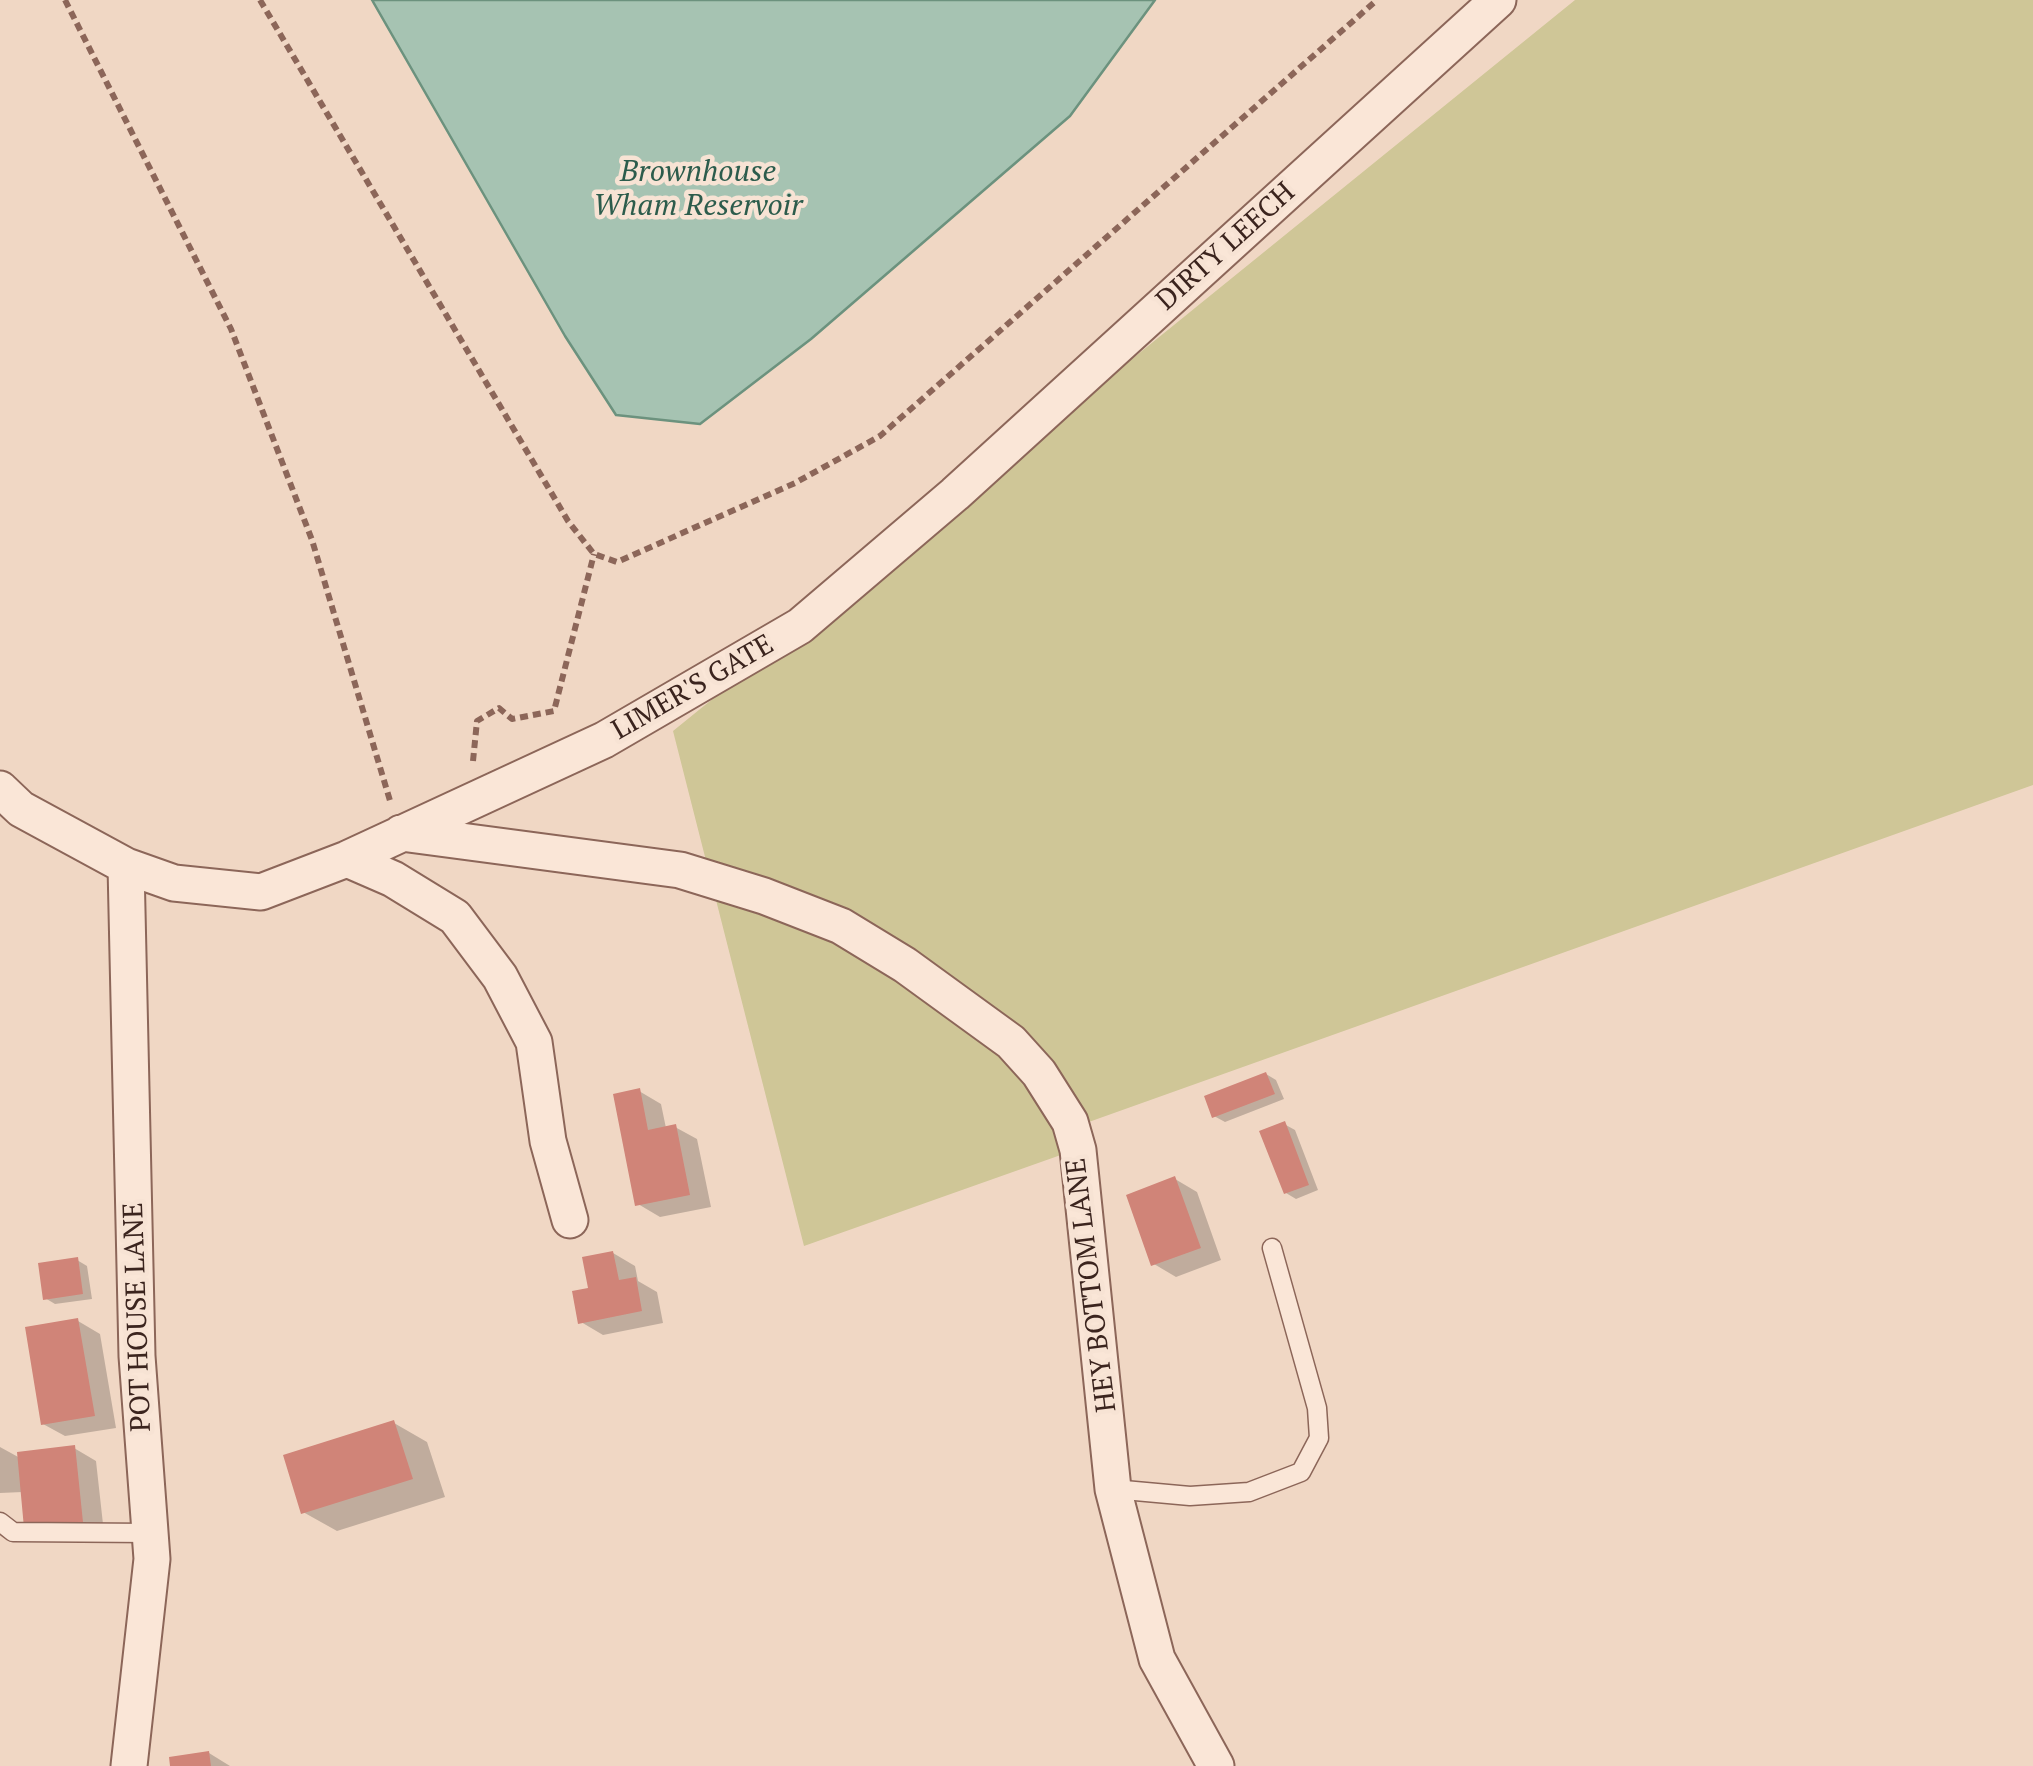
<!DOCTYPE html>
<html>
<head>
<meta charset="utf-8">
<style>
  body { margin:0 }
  canvas { display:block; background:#f0d7c4 }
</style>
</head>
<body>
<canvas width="2033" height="1766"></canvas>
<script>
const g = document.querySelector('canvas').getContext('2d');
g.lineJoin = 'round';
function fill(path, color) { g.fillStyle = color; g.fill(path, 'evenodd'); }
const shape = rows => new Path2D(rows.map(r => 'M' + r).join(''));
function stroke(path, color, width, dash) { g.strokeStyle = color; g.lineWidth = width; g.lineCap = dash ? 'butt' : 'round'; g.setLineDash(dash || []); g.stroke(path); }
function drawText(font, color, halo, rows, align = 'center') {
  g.font = font + ' "PT Serif",serif'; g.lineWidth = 9; g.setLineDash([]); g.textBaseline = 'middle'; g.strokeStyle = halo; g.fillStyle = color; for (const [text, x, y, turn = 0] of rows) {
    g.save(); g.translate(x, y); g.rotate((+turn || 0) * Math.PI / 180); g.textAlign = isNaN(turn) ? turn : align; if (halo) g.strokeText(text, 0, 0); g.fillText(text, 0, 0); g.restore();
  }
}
fill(shape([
  [1575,0,2033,0,2033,785,1086,1123,1089,1145,804,1246,673,731]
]), '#cfc697');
const water = shape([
  [372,0,1155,0,1070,116,811,339,700,424,616,415,565,336,372,0]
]);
fill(water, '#a6c3b2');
stroke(water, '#6c927e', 2.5);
fill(shape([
  [1266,1074,1276,1080,1284,1099,1225,1122,1214,1116],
  [639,1091,661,1104,666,1128,675,1127,697,1139,711,1207,660,1217,638,1204],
  [1284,1124,1295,1130,1318,1190,1296,1199,1286,1193],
  [1175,1179,1197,1192,1221,1260,1176,1277,1154,1264],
  [613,1253,635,1266,638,1281,657,1292,663,1323,603,1335,581,1322],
  [77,1260,87,1266,92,1299,55,1304,45,1298],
  [78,1321,100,1334,116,1428,65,1436,43,1424],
  [394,1423,427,1442,445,1497,337,1531,303,1512],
  [0,1447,20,1458,74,1448,96,1461,104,1533,49,1539,23,1492,0,1493],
  [209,1753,230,1766,173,1766]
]), '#0003');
fill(shape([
  [1266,1072,1275,1094,1212,1118,1204,1096],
  [640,1088,648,1130,676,1124,690,1195,635,1206,613,1094],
  [1285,1121,1309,1185,1284,1194,1259,1131],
  [1175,1176,1201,1248,1151,1266,1126,1195],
  [613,1251,619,1280,636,1277,642,1311,578,1324,572,1291,588,1288,582,1257],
  [78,1257,83,1294,43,1300,38,1263],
  [78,1318,95,1416,41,1425,25,1327],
  [394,1420,413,1479,301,1514,283,1455],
  [75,1445,83,1522,24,1528,17,1452],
  [209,1751,211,1766,170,1766,169,1757]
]), '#d08478');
const lane = shape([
  [1113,1489,1190,1496,1249,1492,1301,1472,1319,1438,1317,1408,1272,1248],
  [0,1522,13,1532,150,1533]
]);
const street = shape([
  [0,789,21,809,126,866,174,883,261,892,347,859,604,740,800,626,955,494,1498,0],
  [401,833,680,870,764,896,841,926,905,965,1011,1042,1039,1073,1070,1122,1078,1150,1113,1489,1157,1659,1216,1766],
  [347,859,393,879,455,917,500,977,534,1042,548,1141,570,1220],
  [126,866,137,1356,152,1559,129,1766]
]);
stroke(lane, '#8c6659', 21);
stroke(street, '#8c6659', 39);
stroke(shape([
  [65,0,231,329,312,540,391,804],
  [260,0,568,521,594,554,617,562,795,483,880,436,1377,0],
  [473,761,477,721,499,708,512,719,554,711,594,554]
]), '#8c6659', 6, [8, 5]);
stroke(lane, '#fae6d7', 18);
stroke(street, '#fae6d7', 35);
drawText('28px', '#3b241e', '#f7e3d4', [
  ["DIRTY LEECH",1226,247,-42],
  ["LIMER'S GATE",693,688,-30],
  ["HEY BOTTOM LANE",1092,1285,-97],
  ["POT HOUSE LANE",138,1317,-92]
]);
drawText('italic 30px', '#2c5c4c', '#f7e3d4', [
  ["Brownhouse",698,172],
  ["Wham Reservoir",698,206]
]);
</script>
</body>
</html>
